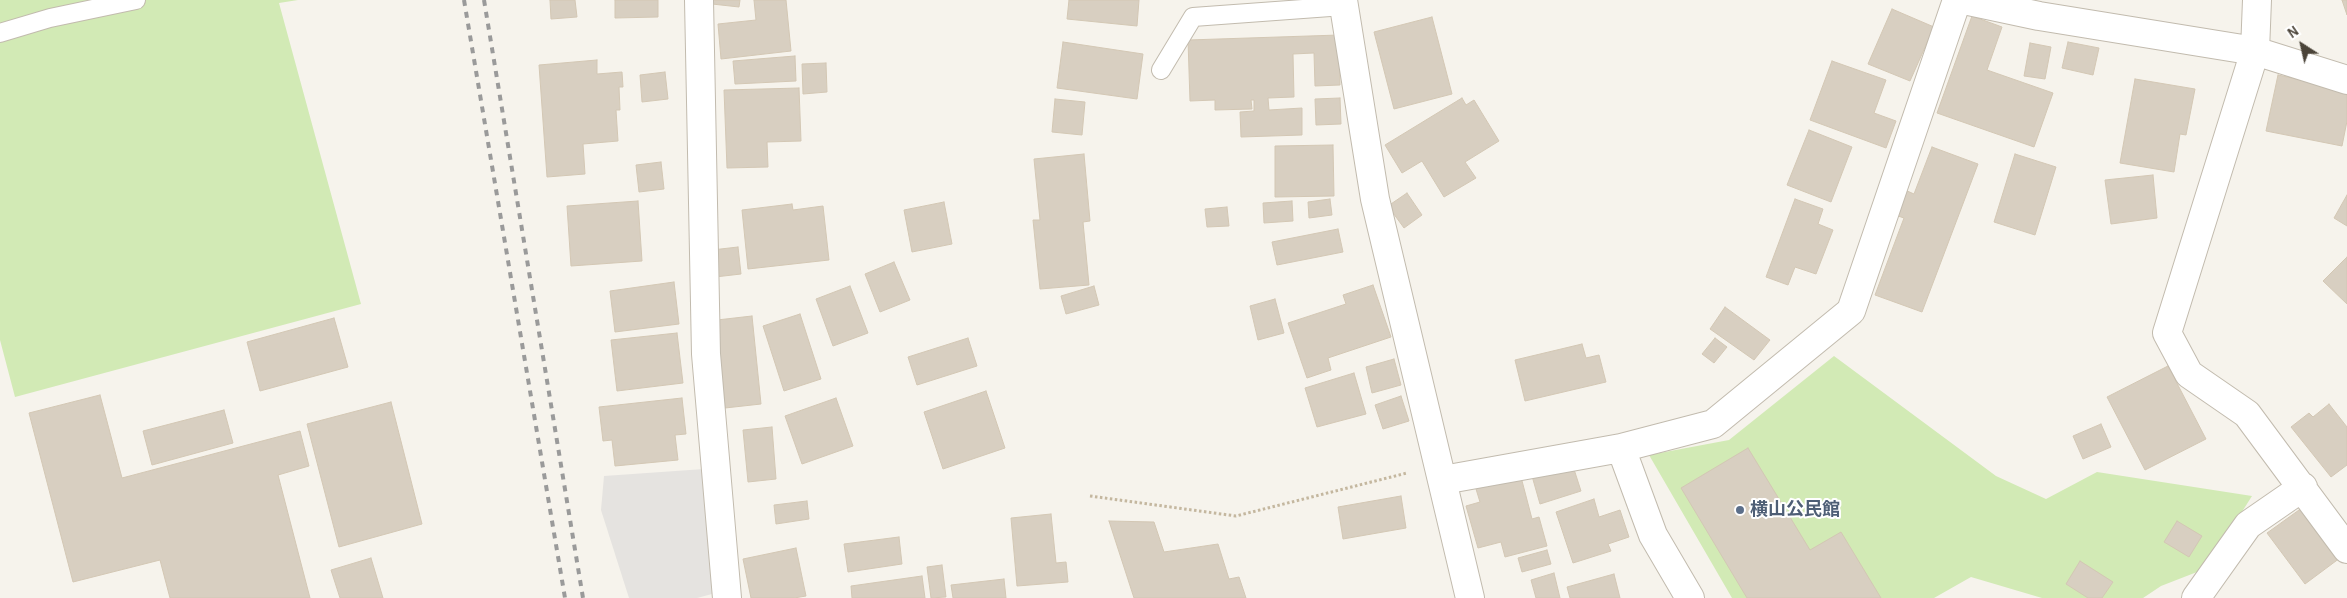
<!DOCTYPE html>
<html>
<head>
<meta charset="utf-8">
<style>
  body { margin:0 }
  #map { position:relative; width:2347px; height:598px; overflow:hidden; background:#f6f3ec; font-family:"Alegreya Sans",sans-serif }
  canvas { display:block }
  .north { position:absolute; left:2277px; top:20px; width:50px; height:50px; -webkit-text-stroke:4px #fff; paint-order:stroke; rotate:325deg; font-size:14px; font-weight:700; line-height:20px; text-align:center; color:#4b4439 }
  .north::after { content:''; display:block; margin:auto; width:18px; height:22px; background:#4b4439; clip-path:polygon(50% 0,100% 100%,50% 72%,0 100%) }
</style>
</head>
<body>
<div id="map">
<canvas width="2347" height="598"></canvas>
<div class="north">N</div>
</div>
<script>
const g = document.querySelector('canvas').getContext('2d');
g.lineJoin = 'round';
function fill(path, color) { g.fillStyle = color; g.fill(path, 'evenodd'); }
const shape = rows => new Path2D(rows.map(r => 'M' + r).join(''));
function stroke(path, color, width, dash) { g.strokeStyle = color; g.lineWidth = width; g.lineCap = dash ? 'butt' : 'round'; g.setLineDash(dash || []); g.stroke(path); }
function drawText(font, color, halo, rows, align = 'center') {
  g.font = font + ' "Alegreya Sans","Noto Sans JP",sans-serif'; g.lineWidth = 4; g.setLineDash([]); g.textBaseline = 'middle'; g.strokeStyle = halo; g.fillStyle = color; for (const [text, x, y, turn = 0] of rows) {
    g.save(); g.translate(x, y); g.rotate((+turn || 0) * Math.PI / 180); g.textAlign = isNaN(turn) ? turn : align; if (halo) g.strokeText(text, 0, 0); g.fillText(text, 0, 0); g.restore();
  }
}
fill(shape([
  [0,0,298,0,279,3,361,304,15,397,0,340],
  [1834,356,1996,476,2046,499,2097,472,2252,496,2217,551,2197,572,2161,586,2143,598,2042,598,1971,577,1934,598,1732,598,1649,455,1729,440]
]), '#d2eab5');
fill(shape([
  [704,469,712,594,697,598,629,598,601,510,604,476]
]), '#e5e3e0');
const building = shape([
  [550,0,575,0,577,17,551,19,550,0],
  [615,0,658,0,658,17,615,18,615,0],
  [712,0,740,0,739,7,712,4,712,0],
  [754,0,786,0,791,51,721,59,718,24,756,20,754,0],
  [1069,0,1139,0,1137,26,1067,19,1069,0],
  [2342,0,2347,0,2347,15,2342,0],
  [1892,9,1934,27,1910,81,1868,64,1892,9],
  [1972,16,2002,27,1987,70,2053,93,2034,147,1937,113,1972,16],
  [1432,17,1452,94,1394,109,1374,32,1432,17],
  [1339,35,1340,85,1315,86,1314,53,1293,54,1294,97,1268,98,1269,110,1302,108,1302,135,1241,137,1240,112,1254,111,1254,100,1251,100,1252,109,1215,110,1215,100,1190,101,1188,40,1339,35],
  [1063,42,1143,54,1137,99,1057,88,1063,42],
  [2068,42,2099,48,2093,75,2062,68,2068,42],
  [2030,43,2051,47,2045,79,2024,76,2030,43],
  [795,56,796,81,735,84,733,61,795,56],
  [597,60,597,74,622,72,623,87,619,87,620,110,616,110,618,141,583,144,585,174,547,177,539,65,597,60],
  [1832,61,1886,80,1874,113,1896,121,1886,148,1810,120,1832,61],
  [826,63,827,92,803,94,802,64,826,63],
  [665,72,668,99,642,102,640,75,665,72],
  [2278,75,2347,90,2347,121,2342,146,2266,131,2278,75],
  [2135,79,2195,89,2186,135,2180,134,2174,172,2120,163,2135,79],
  [799,88,801,141,767,142,768,167,727,168,724,90,799,88],
  [1340,98,1341,124,1316,125,1315,99,1340,98],
  [1462,98,1466,105,1474,100,1499,141,1465,162,1476,178,1444,197,1422,161,1402,173,1385,145,1462,98],
  [1055,99,1085,102,1082,135,1052,132,1055,99],
  [1809,130,1852,147,1831,202,1787,185,1809,130],
  [1333,145,1334,196,1275,197,1275,146,1333,145],
  [1932,147,1978,164,1922,312,1875,295,1904,218,1895,215,1905,190,1914,194,1932,147],
  [1084,154,1090,221,1083,222,1089,285,1040,289,1033,220,1040,220,1034,159,1084,154],
  [2015,154,2056,167,2035,235,1994,222,2015,154],
  [661,162,664,189,639,192,636,165,661,162],
  [2153,175,2157,218,2111,224,2105,180,2153,175],
  [1407,193,1422,215,1404,228,1388,206,1407,193],
  [2347,195,2347,226,2334,218,2347,195],
  [1330,199,1332,215,1309,218,1308,202,1330,199],
  [1795,199,1823,209,1818,224,1833,230,1816,274,1795,267,1788,285,1766,277,1795,199],
  [638,201,642,261,571,266,567,206,638,201],
  [1292,201,1293,221,1264,223,1263,203,1292,201],
  [944,202,952,244,912,252,904,210,944,202],
  [792,204,793,210,823,206,829,260,748,269,742,210,792,204],
  [1227,207,1229,226,1207,227,1205,209,1227,207],
  [1338,229,1343,252,1277,265,1272,242,1338,229],
  [738,247,741,274,715,277,712,250,738,247],
  [2347,257,2347,304,2323,281,2347,257],
  [894,262,910,300,880,312,865,274,894,262],
  [674,282,679,324,615,332,610,291,674,282],
  [1373,285,1391,337,1328,358,1331,370,1307,378,1288,323,1346,304,1343,295,1373,285],
  [850,286,868,333,833,346,816,299,850,286],
  [1094,286,1099,305,1066,314,1061,296,1094,286],
  [1275,299,1284,333,1258,340,1250,306,1275,299],
  [1725,307,1770,340,1754,360,1710,329,1725,307],
  [800,314,821,379,784,391,763,326,800,314],
  [752,316,761,404,725,408,717,320,752,316],
  [334,318,348,367,260,391,247,342,334,318],
  [677,333,683,383,617,391,611,340,677,333],
  [968,338,977,366,917,385,908,357,968,338],
  [1715,338,1727,347,1714,363,1702,354,1715,338],
  [1582,344,1586,358,1599,355,1606,382,1525,401,1515,360,1582,344],
  [1394,359,1401,385,1372,393,1366,367,1394,359],
  [2168,366,2206,439,2145,470,2107,397,2168,366],
  [1354,373,1366,414,1317,427,1305,388,1354,373],
  [986,391,1005,448,943,469,924,412,986,391],
  [100,395,122,478,300,431,309,466,278,475,310,598,170,598,160,560,73,582,29,413,100,395],
  [1401,396,1409,421,1383,429,1375,405,1401,396],
  [682,398,686,434,675,435,678,460,615,466,612,440,603,441,599,407,682,398],
  [836,398,853,446,802,464,785,416,836,398],
  [391,402,422,524,339,547,307,424,391,402],
  [2329,404,2347,427,2347,465,2331,477,2291,427,2309,413,2313,417,2329,404],
  [224,410,233,443,152,465,143,431,224,410],
  [2101,424,2111,447,2083,459,2073,436,2101,424],
  [772,427,776,479,748,482,743,430,772,427],
  [1748,448,1810,550,1841,532,1881,598,1747,598,1681,488,1748,448],
  [1572,463,1581,491,1540,504,1532,476,1572,463],
  [1521,477,1532,519,1539,517,1547,546,1505,557,1501,542,1478,548,1466,506,1480,502,1476,489,1521,477],
  [1401,496,1406,528,1343,539,1338,507,1401,496],
  [1594,499,1599,517,1620,510,1629,537,1608,544,1611,551,1573,563,1556,512,1594,499],
  [807,501,809,519,776,524,774,505,807,501],
  [2306,505,2344,555,2305,584,2267,533,2306,505],
  [1051,514,1056,563,1066,562,1068,582,1017,586,1011,518,1051,514],
  [1109,521,1154,522,1164,552,1218,544,1229,579,1239,577,1246,598,1134,598,1109,521],
  [2177,521,2202,536,2189,557,2164,542,2177,521],
  [899,537,902,564,848,572,844,544,899,537],
  [796,548,806,596,794,598,751,598,743,559,796,548],
  [1547,550,1551,564,1522,572,1518,558,1547,550],
  [371,558,383,598,340,598,331,570,371,558],
  [2080,561,2113,582,2102,598,2088,598,2066,584,2080,561],
  [942,565,946,597,931,598,927,567,942,565],
  [1554,573,1560,598,1536,598,1531,580,1554,573],
  [1614,574,1620,598,1570,598,1567,587,1614,574],
  [922,576,925,598,852,598,851,586,922,576],
  [1004,579,1006,598,953,598,951,585,1004,579]
]);
fill(building, '#d8cfc1');
stroke(building, '#d3c7b4', 1);
const service = shape([
  [0,33,50,18,136,0],
  [1161,70,1193,17,1344,6]
]);
const minor = shape([
  [699,0,706,354,727,598],
  [1964,0,2039,16,2255,51,2257,0],
  [2347,80,2255,51,2167,333,2189,374,2247,414,2347,549],
  [1621,448,1653,535,1690,598],
  [1443,480,1621,448,1713,424,1851,311,1957,0],
  [2196,598,2248,525,2303,487]
]);
const tertiary = shape([
  [1343,0,1375,199,1470,598]
]);
stroke(service, '#c2bbae', 20);
stroke(minor, '#c2bbae', 30);
stroke(tertiary, '#c2bbae', 30);
stroke(shape([
  [1090,496,1236,516,1407,473]
]), '#c4b79f', 3, [2.5, 2.5]);
stroke(service, '#fff', 18);
stroke(minor, '#fff', 28);
stroke(tertiary, '#fff', 28);
stroke(shape([
  [464,0,565,598],
  [484,0,583,598]
]), '#9a9a9a', 4, [6, 6]);
for (const [x, y, r, color] of [
  [1740,510,5,"#5c6f8a"]
]) { const dot = new Path2D(); dot.arc(x, y, r, 0, 2 * Math.PI); g.fillStyle = color; g.fill(dot); stroke(dot, '#fff', 2); }
drawText('bold 18px', '#4e5e75', '#fff', [
  ["横山公民館",1750,510]
], 'left');
</script>
</body>
</html>
